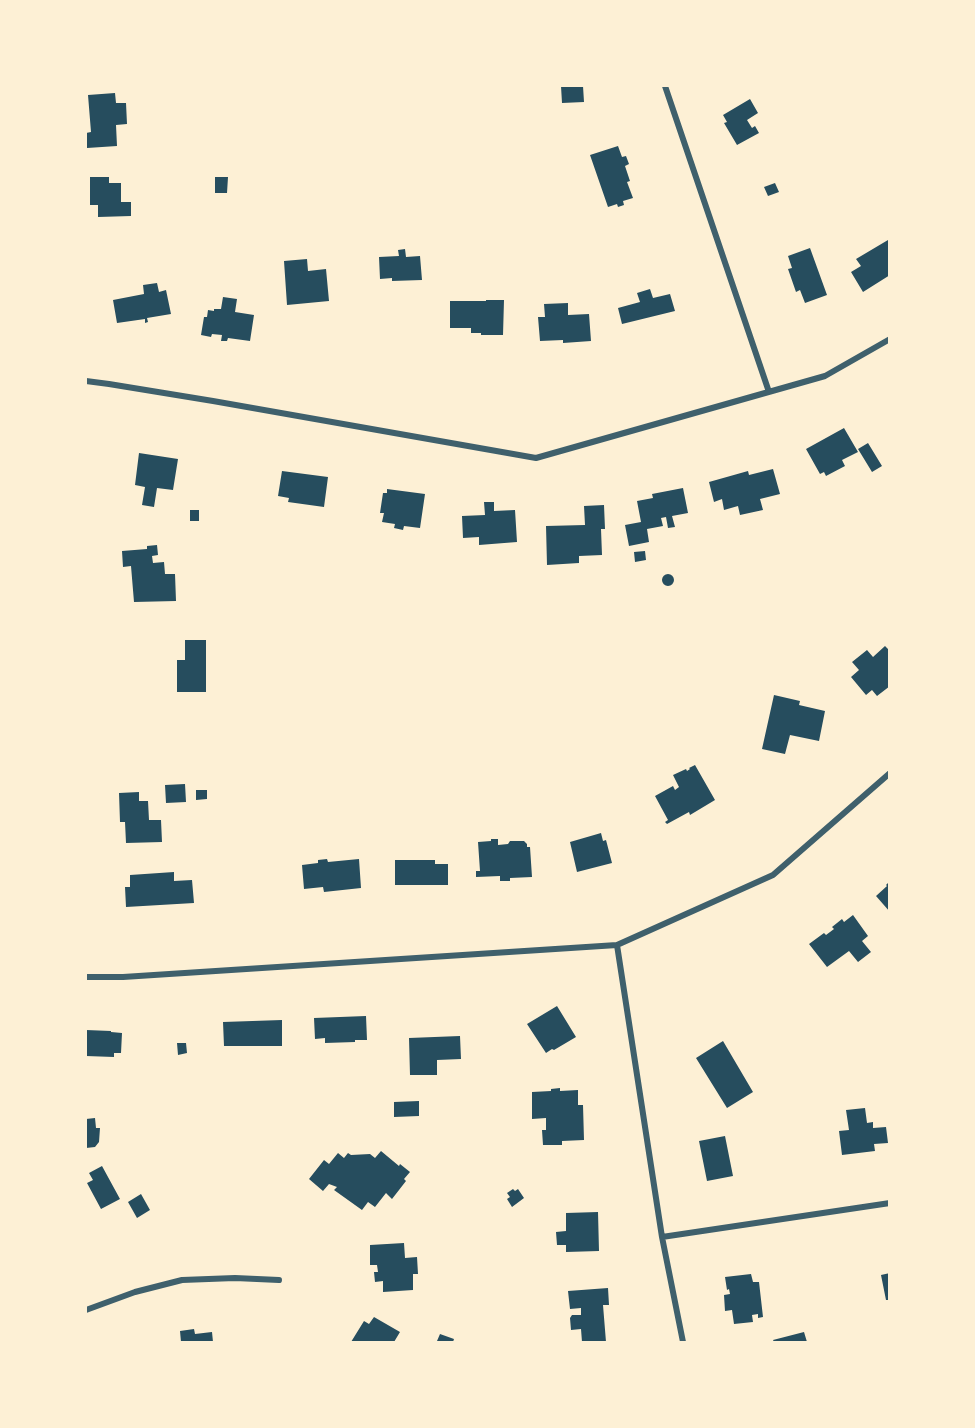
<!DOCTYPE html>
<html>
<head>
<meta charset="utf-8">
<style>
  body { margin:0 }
  #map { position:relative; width:975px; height:1428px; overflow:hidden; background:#fdf0d5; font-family:Montserrat,sans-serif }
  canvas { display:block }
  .frame { position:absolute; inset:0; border:87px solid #fdf0d5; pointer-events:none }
</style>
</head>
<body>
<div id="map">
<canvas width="975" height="1428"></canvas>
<div class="frame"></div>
</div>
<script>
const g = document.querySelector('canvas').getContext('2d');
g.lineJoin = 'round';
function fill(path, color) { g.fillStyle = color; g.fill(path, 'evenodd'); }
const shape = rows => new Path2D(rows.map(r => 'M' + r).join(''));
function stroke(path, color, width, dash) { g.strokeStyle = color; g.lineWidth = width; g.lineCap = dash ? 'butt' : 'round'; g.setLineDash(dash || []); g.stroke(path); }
fill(shape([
  [561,86,583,86,584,102,562,103],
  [115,93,116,103,126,103,127,124,116,125,117,146,87,148,86,133,91,132,88,95],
  [750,99,758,113,747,120,752,128,755,126,759,133,737,145,724,123,727,122,723,115],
  [618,146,622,157,626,156,629,164,625,166,630,181,627,182,633,198,623,201,624,205,618,207,617,204,608,207,590,155],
  [90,177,109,177,109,183,121,183,121,202,131,202,131,216,98,217,98,205,90,205],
  [215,177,228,177,227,193,215,193],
  [775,183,779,192,768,196,764,187],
  [888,240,890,242,890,275,863,292,851,272,861,266,856,259],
  [810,248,827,295,805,303,800,290,796,292,788,269,792,268,788,256],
  [405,249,406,257,420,256,422,280,392,281,392,278,380,279,379,257,399,256,398,250],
  [307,259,308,271,326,269,329,301,287,305,284,261],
  [157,283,159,292,166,290,171,314,147,318,148,322,145,323,145,319,117,323,113,300,144,294,143,285],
  [650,289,653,298,670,294,675,311,622,324,618,308,640,302,637,293],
  [223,297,237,299,235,312,254,315,250,341,228,338,227,341,221,341,222,335,212,334,211,337,201,335,204,317,207,317,208,310,214,311,214,309,221,309],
  [486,300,504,300,503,335,481,335,481,333,471,333,471,328,450,328,450,301,486,301],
  [568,303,568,315,589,314,591,341,563,343,563,340,540,341,538,317,545,317,544,304],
  [844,428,858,452,842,460,845,466,826,476,824,472,820,474,806,449],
  [868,443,882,466,872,472,858,449],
  [139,453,178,459,173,490,157,488,154,507,142,505,145,487,135,485],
  [773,469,780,494,760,499,763,510,740,515,738,506,724,510,722,499,714,502,709,482,748,471,749,475],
  [282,471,328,477,324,507,288,502,289,498,278,496],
  [683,488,688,513,672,516,675,527,668,528,666,517,661,518,663,526,647,529,649,542,629,546,625,525,641,522,637,501,653,498,652,494],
  [387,489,425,494,420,528,404,526,403,530,394,528,395,524,382,522,384,513,380,513,383,493,387,493],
  [484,502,494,502,494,511,515,510,517,542,479,545,479,537,463,538,462,516,485,515],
  [604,505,605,529,601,529,602,555,579,556,579,563,547,565,546,526,585,525,584,506],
  [190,510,199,510,199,521,190,521],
  [157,545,158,555,152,556,153,563,164,562,165,574,175,574,176,601,134,602,131,566,123,567,122,551,147,549,147,546],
  [645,551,646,560,635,562,634,552],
  '662 580a6 6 0 1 1 12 0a6 6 0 1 1-12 0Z',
  [185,640,206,640,206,692,177,692,177,660,185,660],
  [885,646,890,651,890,686,877,696,872,690,866,695,851,677,859,670,852,662,867,650,873,657],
  [774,695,800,701,799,705,825,711,819,741,790,735,785,754,762,749],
  [695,765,715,800,690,815,689,812,667,824,665,822,668,820,655,796,673,786,675,790,679,787,673,775,686,769,687,771,690,769,689,768],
  [185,784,186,802,166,803,165,785],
  [196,790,207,790,207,799,196,800],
  [139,792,139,801,148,801,149,820,161,820,162,842,126,843,125,822,120,822,119,793],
  [601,833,603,841,606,840,612,863,577,872,570,842],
  [491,839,498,839,498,845,508,844,510,841,524,841,527,844,527,847,530,847,532,877,510,878,510,881,500,881,500,876,476,877,476,871,480,871,478,842,491,841],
  [327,859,328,862,359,859,361,888,324,892,323,887,304,889,302,865,318,863,318,860],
  [395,860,435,860,435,864,448,864,448,885,395,885],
  [174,872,174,881,192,880,194,903,126,907,125,887,130,887,130,875],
  [890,881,890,912,876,896,887,886,886,885],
  [853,915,868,936,862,941,871,952,858,962,849,951,827,967,809,944,824,933,826,935,834,929,832,927,842,919,844,922],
  [557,1006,576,1037,554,1050,552,1049,546,1053,527,1024],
  [366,1016,367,1040,355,1040,355,1042,325,1043,325,1038,315,1039,314,1018],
  [282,1020,282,1046,224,1046,223,1022],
  [86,1030,111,1031,111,1032,122,1033,121,1053,114,1053,114,1057,86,1056],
  [460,1036,461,1059,437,1060,437,1075,410,1075,409,1038],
  [723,1041,753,1092,727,1108,696,1058],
  [177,1043,186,1043,187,1053,178,1055],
  [560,1088,560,1091,578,1090,578,1105,583,1105,584,1140,562,1141,562,1145,543,1145,542,1130,546,1130,546,1118,532,1119,532,1092,551,1091,551,1089],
  [419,1101,419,1116,394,1117,394,1102],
  [865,1108,867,1123,873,1122,873,1128,886,1127,888,1143,874,1144,875,1151,842,1155,839,1131,849,1130,846,1110],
  [95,1118,96,1128,100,1128,99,1142,95,1147,86,1148,86,1119],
  [725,1136,733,1176,707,1181,699,1141],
  [381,1151,399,1166,400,1164,410,1172,404,1179,406,1181,392,1199,386,1193,375,1207,368,1202,362,1210,334,1190,337,1187,329,1184,323,1191,309,1179,324,1160,329,1164,338,1153,344,1158,348,1153,351,1155,370,1154,375,1158],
  [102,1166,120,1199,101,1209,87,1183,93,1180,89,1173],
  [513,1189,515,1191,518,1189,524,1198,512,1207,507,1199,510,1197,507,1193],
  [141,1194,150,1210,137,1218,128,1202],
  [598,1212,599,1251,566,1252,566,1245,557,1245,556,1232,566,1231,566,1213],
  [404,1243,405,1258,417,1257,418,1274,413,1274,413,1290,383,1292,383,1281,375,1282,374,1272,378,1272,377,1265,370,1265,370,1245],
  [890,1273,890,1300,886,1300,881,1275],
  [751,1274,753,1282,759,1282,763,1317,758,1318,758,1314,752,1315,753,1322,734,1324,732,1310,725,1311,724,1295,730,1294,729,1289,727,1290,725,1277],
  [608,1288,609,1305,603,1305,606,1342,582,1342,581,1329,571,1330,570,1318,572,1315,581,1315,581,1308,570,1309,568,1291],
  [374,1317,400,1332,394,1342,351,1342,364,1321,369,1324],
  [194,1329,195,1334,212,1332,213,1342,181,1342,180,1331],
  [804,1332,807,1342,774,1342,773,1340],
  [440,1334,454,1339,453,1342,437,1341]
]), '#264d5e');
stroke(shape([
  [665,86,769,392],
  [86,381,109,384,213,401,536,458,825,376,890,339],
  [617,945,662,1237,683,1342],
  [86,977,123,977,617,945,773,875,890,773],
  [662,1237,890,1203],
  [86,1310,135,1292,182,1280,235,1278,279,1280]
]), '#3f606c', 6);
</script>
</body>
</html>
